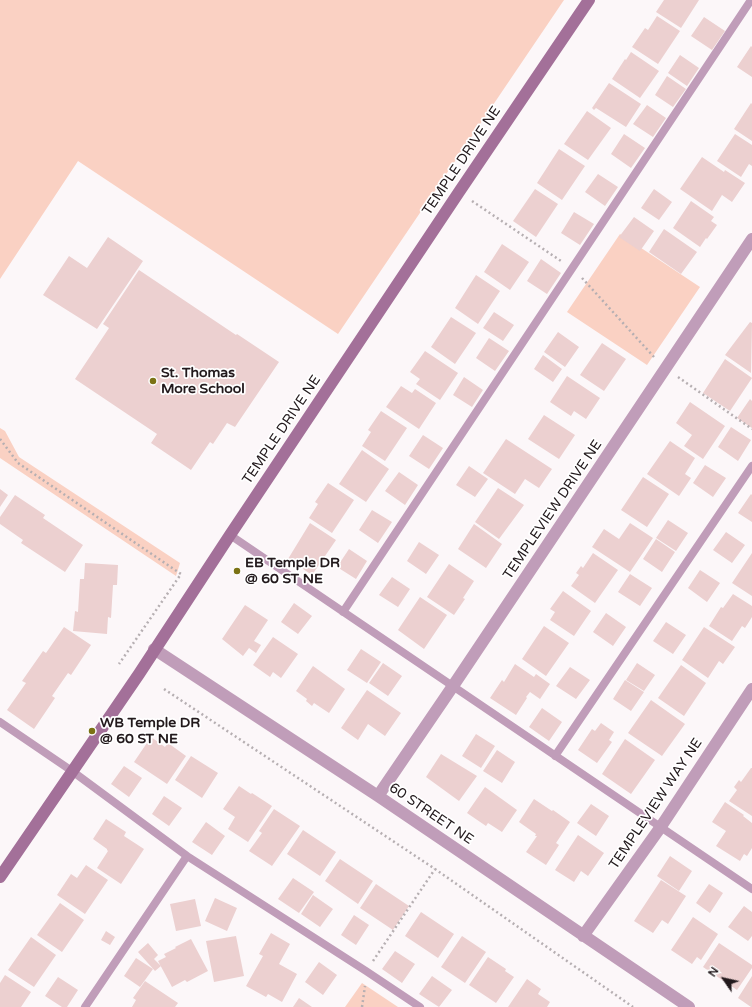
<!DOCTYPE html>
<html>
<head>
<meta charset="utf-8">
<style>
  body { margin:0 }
  #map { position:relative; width:752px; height:1007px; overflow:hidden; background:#fcf7f9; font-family:"Varela Round",sans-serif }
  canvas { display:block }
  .north { position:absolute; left:704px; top:959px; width:40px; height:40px; -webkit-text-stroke:3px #fff; paint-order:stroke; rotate:304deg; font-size:11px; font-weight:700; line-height:16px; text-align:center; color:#22191c }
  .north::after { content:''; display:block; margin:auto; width:14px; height:18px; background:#22191c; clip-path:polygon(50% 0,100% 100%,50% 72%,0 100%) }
</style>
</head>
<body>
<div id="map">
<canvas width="752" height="1007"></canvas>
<div class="north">N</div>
</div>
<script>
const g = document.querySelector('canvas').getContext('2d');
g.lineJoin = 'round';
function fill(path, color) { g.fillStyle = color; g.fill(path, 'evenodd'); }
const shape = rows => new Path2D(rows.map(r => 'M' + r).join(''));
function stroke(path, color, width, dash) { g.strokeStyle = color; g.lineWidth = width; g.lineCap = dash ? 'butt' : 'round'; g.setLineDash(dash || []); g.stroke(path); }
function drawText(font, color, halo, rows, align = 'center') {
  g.font = font + ' "Varela Round",sans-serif'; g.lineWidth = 3.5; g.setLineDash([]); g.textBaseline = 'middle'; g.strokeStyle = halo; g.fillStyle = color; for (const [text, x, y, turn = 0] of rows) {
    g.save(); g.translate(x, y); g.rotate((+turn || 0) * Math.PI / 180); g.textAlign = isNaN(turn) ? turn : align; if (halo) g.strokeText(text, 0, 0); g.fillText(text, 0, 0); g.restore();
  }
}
fill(shape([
  [0,0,564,0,338,334,78,161,0,279],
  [620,234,700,287,647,365,567,312],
  [0,428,5,431,19,457,180,563,176,576,0,458],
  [362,983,398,1007,345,1007]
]), '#fad1c3');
fill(shape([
  [664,0,699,0,681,28,656,12],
  [657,16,680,31,658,64,632,47,645,28,648,30],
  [704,17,725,31,712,50,691,36],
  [751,46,752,47,752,77,737,67],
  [631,52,659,71,640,98,612,79,625,59,626,60],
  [680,55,699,68,687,86,668,73],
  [667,76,686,89,673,107,655,95],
  [609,83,641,104,626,127,596,108,594,110,592,108],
  [751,103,752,104,752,141,734,129],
  [647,105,666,118,653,137,633,124],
  [587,111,611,128,588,160,564,144],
  [624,134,645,148,631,168,611,154],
  [735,134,752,145,752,166,749,164,741,177,717,161],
  [559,149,585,166,562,200,537,183],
  [702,157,724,172,725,170,745,183,732,202,722,195,712,211,680,189],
  [598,174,618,187,605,206,585,192],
  [535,189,558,204,536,237,513,221],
  [654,189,672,202,659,220,641,208],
  [691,201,714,217,711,221,717,225,707,239,706,238,700,247,673,228],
  [574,212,594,224,580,245,561,233],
  [634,217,654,231,640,251,619,237],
  [664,229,697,252,681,274,649,252],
  [108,237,143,261,97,329,43,295,69,256,87,268],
  [502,244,529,262,510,290,484,272],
  [541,259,561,273,547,294,527,281],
  [139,270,236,335,237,334,279,362,235,427,227,423,213,444,210,442,191,470,151,443,157,434,75,379,109,328,103,324],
  [476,275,500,291,478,324,455,308],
  [494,312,514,325,503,341,483,328],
  [451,317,476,333,455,364,431,347],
  [750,322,752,323,751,373,725,355],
  [558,332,579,347,565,367,544,352],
  [489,338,509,351,495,371,476,358],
  [602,343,626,359,604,391,580,375],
  [425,351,458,373,440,400,416,384,420,379,410,372],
  [543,355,562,369,553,382,534,369],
  [725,359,752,378,730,411,703,393],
  [567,376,600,398,586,419,574,411,571,416,550,402],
  [464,377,483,390,472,407,453,395],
  [401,386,412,393,415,389,436,403,419,429,386,407],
  [750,399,752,401,752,428,737,418],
  [690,402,725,426,703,459,684,446,692,435,676,423],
  [381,411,407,428,385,461,362,446,371,432,368,430],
  [544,415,575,435,559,459,528,439],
  [731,427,751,440,738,461,718,447],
  [423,435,443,448,429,469,409,456],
  [506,439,552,469,539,488,525,479,515,494,483,473],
  [670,441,695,458,685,474,691,478,679,496,647,474],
  [362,450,389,469,366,502,339,484],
  [705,465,726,478,713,497,693,483],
  [469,466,488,479,475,497,456,485],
  [399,472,418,485,405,505,385,491],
  [643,477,669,494,647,527,621,510],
  [328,483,354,500,332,533,309,518,318,504,315,502],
  [498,488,524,505,499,539,475,522],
  [0,489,8,495,0,507],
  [751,494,752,495,752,522,738,513],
  [15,495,45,515,43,518,83,545,65,572,21,543,23,540,0,524,0,517],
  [372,510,392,522,378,543,359,530],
  [668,520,688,533,676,551,656,538],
  [310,523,336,540,312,575,288,559],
  [630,523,653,538,630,572,592,547,604,529,619,539],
  [474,524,502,544,486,568,458,549],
  [726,532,745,545,732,563,713,550],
  [656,539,675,552,662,572,643,559],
  [419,542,439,555,426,574,407,561],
  [349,549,367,561,356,579,337,567],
  [593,553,618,570,595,603,571,586,579,575,576,573,581,566,583,568],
  [752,553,752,596,732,583],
  [85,563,118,565,117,585,113,585,111,618,108,617,107,634,73,631,75,611,78,612,80,579,84,579],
  [449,564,474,581,463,598,465,599,454,615,427,597],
  [700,570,720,583,707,602,688,588],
  [630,574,652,588,640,606,618,592],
  [392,577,410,589,398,607,379,595],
  [563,591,591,611,574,636,550,620,555,612,550,609],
  [733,594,752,606,752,617,745,628,742,626,732,641,709,626,721,607,723,608],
  [420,597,447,615,424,649,398,630],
  [294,603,312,616,298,634,281,622],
  [245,605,268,620,254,641,261,645,256,653,249,648,243,656,222,639],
  [606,613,626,627,613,646,593,632],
  [666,622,686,635,673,654,653,641],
  [544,626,569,643,546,676,522,659],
  [64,627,91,645,71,675,68,673,52,696,55,698,34,729,7,710,26,683,22,681,43,651,46,653],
  [704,627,735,647,723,664,719,661,708,678,682,660],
  [273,637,298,654,281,678,273,672,270,677,253,665],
  [361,649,381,662,367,683,347,670],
  [383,663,402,676,388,696,369,683],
  [637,663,655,675,644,691,626,680],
  [515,664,534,677,536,674,550,684,540,699,530,692,526,697,527,698,516,715,490,698,502,680,504,682],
  [681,665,706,683,684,716,658,698],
  [313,666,345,689,329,713,314,703,312,706,306,701,307,699,296,691],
  [570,667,590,680,576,699,556,686],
  [625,680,644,692,631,711,613,699],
  [367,690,401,713,385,736,368,724,358,740,341,728],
  [651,700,685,724,662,756,628,733],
  [542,708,562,722,549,741,529,727],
  [601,723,614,732,609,740,612,742,597,763,578,750,592,729,595,731],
  [476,734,495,746,481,768,462,756],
  [151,737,165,747,168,743,186,756,167,784,134,762],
  [625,739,655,760,631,794,602,774],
  [497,750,515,762,502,783,483,771],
  [441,754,477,776,459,801,426,777],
  [191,756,218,773,202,798,175,780],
  [124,766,142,778,129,797,111,784],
  [751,768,752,768,752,816,729,801,737,790,734,787,739,780,741,782],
  [239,786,251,794,252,793,272,806,248,842,228,829,235,817,223,809],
  [485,787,517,810,502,832,488,823,486,826,467,813],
  [164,796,182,808,169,826,152,814],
  [534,799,552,811,553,810,570,822,556,843,559,845,546,865,526,852,537,836,535,836,536,834,519,822],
  [725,802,744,815,743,816,752,823,752,848,747,856,744,854,740,861,716,846,726,831,712,822],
  [591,804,609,816,596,836,577,823],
  [274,809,300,826,272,866,249,851,262,833,259,831],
  [106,819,126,832,124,836,144,849,121,884,97,868,108,851,107,850,107,849,93,839],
  [206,822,225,836,212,855,192,842],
  [303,830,336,852,320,876,287,854],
  [578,835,604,853,588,876,581,871,574,882,555,870],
  [670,856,692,871,679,891,657,876],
  [340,859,373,881,358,904,325,881],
  [86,865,108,880,85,914,57,895,71,874,77,878],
  [293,878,314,892,299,913,278,899],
  [661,880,686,896,668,924,662,920,653,933,634,921],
  [376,884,409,906,393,930,360,908],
  [709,884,723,893,710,913,696,903],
  [313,895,333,909,320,927,301,914],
  [215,898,237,908,227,931,205,921],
  [195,899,201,926,176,931,170,904],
  [60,903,84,920,62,952,37,935],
  [744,906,752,912,752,936,748,941,728,927],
  [421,912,454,934,438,958,405,936],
  [354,915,369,925,356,945,341,935],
  [693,917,718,934,701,960,697,957,692,964,671,950],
  [106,931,115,937,110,945,101,940],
  [271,933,290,944,279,964,297,974,282,1002,268,994,266,997,246,986,263,956,259,954],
  [236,936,244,976,214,982,206,941],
  [462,936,486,952,465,983,441,967],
  [31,937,56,955,34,987,8,970],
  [191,939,208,971,187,982,185,980,172,987,158,961,166,957,164,954,176,948,175,947],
  [148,943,158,955,154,959,161,966,155,971,138,952],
  [719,943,752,965,752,968,737,990,703,967],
  [395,951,415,964,402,983,382,969],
  [488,957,506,969,505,971,514,977,496,1003,469,985],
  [136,958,153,969,140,987,124,976],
  [319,962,337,975,323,995,305,982],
  [5,975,31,992,21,1007,0,1007,0,983],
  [432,976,452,990,439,1007,419,994],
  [752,976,752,1007,751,1007,738,998],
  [58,977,78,990,67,1007,62,1007,45,996],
  [527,979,541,989,538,994,550,1002,547,1007,508,1007],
  [145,981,178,1003,175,1007,132,1007,136,1000,133,998],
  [299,998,312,1007,293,1007]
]), '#ecd0d0');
stroke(shape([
  [472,201,561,261],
  [582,278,654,357],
  [678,377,752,429],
  [0,439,18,463,181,574,119,664],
  [164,689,435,869,633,1007],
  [373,961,435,869],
  [362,1007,365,986]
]), '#b6afb2', 2.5, [2, 3]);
stroke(shape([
  [230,535,752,889],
  [343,612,751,0],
  [0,722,72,771,187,856],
  [555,756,752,466],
  [85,1007,187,856,366,971,420,1007]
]), '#c09db9', 8);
stroke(shape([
  [154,649,378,796,689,1007],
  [378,796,453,686,752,239],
  [583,936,660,828,752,689]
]), '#c09db9', 12);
stroke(shape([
  [0,877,139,674,230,535,459,192,589,0]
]), '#a37099', 12);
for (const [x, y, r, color] of [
  [153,381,4,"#7b7214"],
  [237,571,4,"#7b7214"],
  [92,731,4,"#7b7214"]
]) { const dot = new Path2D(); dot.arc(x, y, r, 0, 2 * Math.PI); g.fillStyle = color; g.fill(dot); stroke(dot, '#fff', 1.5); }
drawText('14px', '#22191c', '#fff', [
  ["TEMPLE DRIVE NE",462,161,-56],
  ["TEMPLE DRIVE NE",282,430,-56],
  ["TEMPLEVIEW DRIVE NE",553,510,-56],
  ["TEMPLEVIEW WAY NE",656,804,-56],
  ["60 STREET NE",431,814,34]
]);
drawText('bold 14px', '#22191c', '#fff', [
  ["St. Thomas",161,373],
  ["More School",161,389],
  ["EB Temple DR",245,563],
  ["@ 60 ST NE",245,579],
  ["WB Temple DR",100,723],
  ["@ 60 ST NE",100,739]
], 'left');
</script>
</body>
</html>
